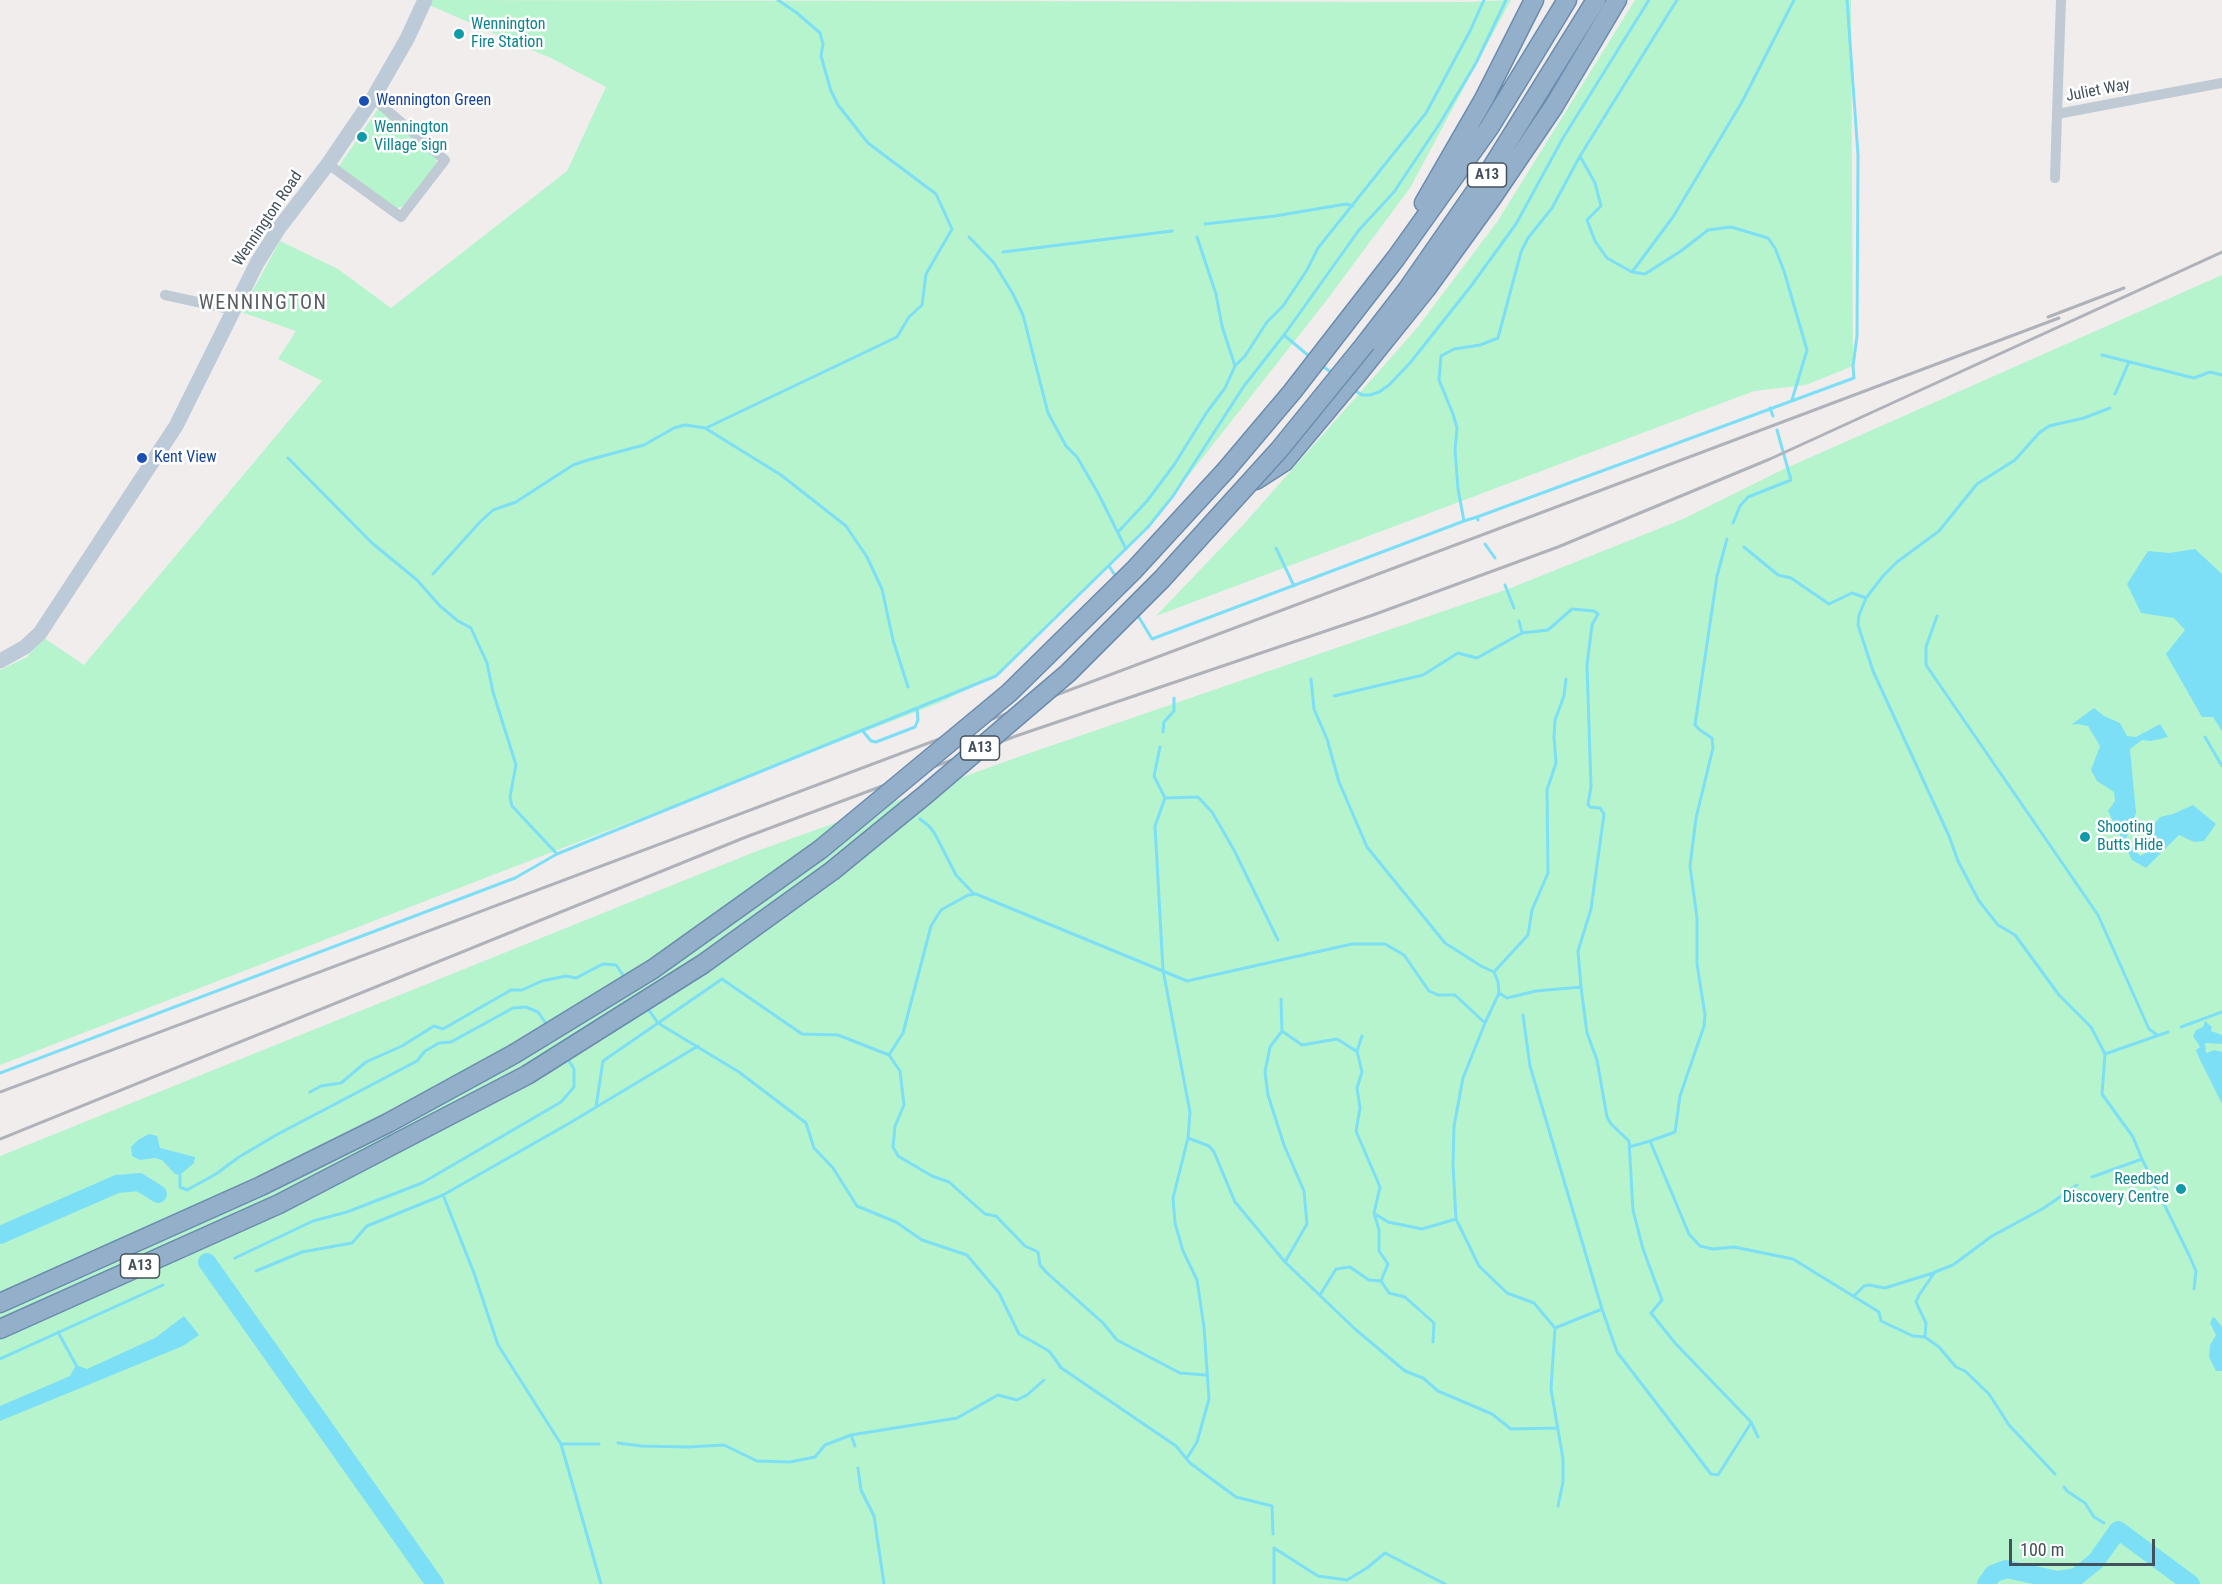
<!DOCTYPE html>
<html>
<head>
<meta charset="utf-8">
<style>
  body { margin:0 }
  #map { position:relative; width:2222px; height:1584px; overflow:hidden; background:#f1eded; font-family:"Roboto Condensed",sans-serif }
  canvas { display:block }
  .scale { position:absolute; left:2009px; top:1539px; width:146px; height:27px; box-sizing:border-box; border:3px solid #43515d; border-top:0; padding-left:8px; font-size:18px; line-height:21px; white-space:nowrap; color:#43515d; -webkit-text-stroke:4px #fff; paint-order:stroke }
</style>
</head>
<body>
<div id="map">
<canvas width="2222" height="1584"></canvas>
<div class="scale">100 m</div>
</div>
<script>
const g = document.querySelector('canvas').getContext('2d');
g.lineJoin = 'round';
function fill(path, color) { g.fillStyle = color; g.fill(path, 'evenodd'); }
const shape = rows => new Path2D(rows.map(r => 'M' + r).join(''));
function stroke(path, color, width, dash) { g.strokeStyle = color; g.lineWidth = width; g.lineCap = dash ? 'butt' : 'round'; g.setLineDash(dash || []); g.stroke(path); }
function drawText(font, color, halo, rows, align = 'center') {
  g.font = font + ' "Roboto Condensed",sans-serif'; g.lineWidth = 5; g.setLineDash([]); g.textBaseline = 'middle'; g.strokeStyle = halo; g.fillStyle = color; for (const [text, x, y, turn = 0] of rows) {
    g.save(); g.translate(x, y); g.rotate((+turn || 0) * Math.PI / 180); g.textAlign = isNaN(turn) ? turn : align; if (halo) g.strokeText(text, 0, 0); g.fillText(text, 0, 0); g.restore();
  }
}
fill(shape([
  [431,0,1465,2,1511,0,1410,188,1323,305,1148,527,996,676,939,703,0,1065,0,670,27,657,44,638,84,665,322,381,278,359,296,331,241,312,280,241,338,269,391,308,567,171,606,87,553,59,429,5],
  [1635,0,1851,0,1853,366,1806,385,1754,391,1156,616,1243,525,1417,328,1497,222],
  [380,106,437,158,436,164,404,206,397,208,337,169],
  [2222,275,2222,1584,0,1584,0,1156,757,851,1021,756,1508,589,1683,519,1784,469]
]), '#b6f4cd');
fill(shape([
  [2195,549,2222,574,2222,731,2213,717,2202,717,2166,654,2185,630,2174,618,2141,613,2127,584,2148,551,2169,553],
  [2094,708,2104,716,2120,723,2127,736,2136,737,2160,724,2168,737,2151,741,2142,740,2130,749,2136,813,2126,839,2140,856,2152,850,2146,834,2160,817,2173,814,2193,805,2216,824,2204,841,2194,842,2179,835,2146,868,2132,860,2108,811,2115,801,2114,792,2097,781,2091,770,2100,746,2088,726,2078,724,2071,725],
  [2205,1021,2212,1027,2211,1031,2222,1035,2222,1044,2205,1043,2206,1053,2214,1050,2222,1052,2222,1104,2200,1060,2196,1050,2200,1047,2193,1036,2196,1030,2203,1027],
  [149,1134,157,1136,160,1148,195,1157,194,1163,180,1175,175,1174,162,1160,155,1158,140,1160,132,1156,131,1147,138,1140],
  [184,1316,199,1335,183,1346,0,1421,0,1406,70,1376,76,1365,87,1369,155,1338],
  [2213,1317,2215,1318,2222,1327,2222,1371,2216,1371,2209,1357,2210,1345,2216,1335,2210,1323]
]), '#7ddff6');
stroke(shape([
  [1580,156,1595,183,1601,206,1587,220,1595,241,1607,258,1632,272,1645,274,1681,251,1708,230,1731,227,1768,238,1775,248,1784,271,1807,350,1792,400],
  [1205,224,1275,216,1346,204,1353,206],
  [969,237,994,263,1013,294,1023,315,1048,413,1066,446,1077,457,1098,493,1126,549],
  [1197,237,1216,294,1222,326,1235,366],
  [1003,252,1172,231],
  [1632,272,1673,217,1742,102,1794,0],
  [1284,335,1310,357],
  [2102,355,2194,378,2210,372,2222,375],
  [1320,364,1332,373],
  [1354,390,1362,395,1370,395,1379,392,1389,385,1410,363,1471,286,1516,224,1563,138,1649,0],
  [2115,394,2129,362],
  [1770,408,1773,416],
  [2110,408,2084,418,2049,426,2039,433,2015,460,1977,484,1939,531,1897,562,1883,576,1866,598,1859,615,1858,625,1873,671,1949,836,1958,861,1979,901,1998,925,2015,935,2059,995,2091,1027,2105,1054,2102,1094,2133,1137,2142,1159,2189,1255,2196,1271,2194,1289],
  [706,428,897,337,909,317,922,305,926,274,952,229,936,194,868,143,838,105,831,91,821,56,823,44,820,33,797,13,778,0],
  [288,458,372,543,417,580,440,606,458,621,471,628,487,663,493,692,516,765,510,797,512,806,557,854],
  [1477,517,1854,378,1853,366,1857,336,1858,155,1847,0],
  [1478,520,1477,517,1464,521,1458,489,1455,450,1457,428,1453,414,1439,380,1441,356,1454,349,1480,345,1498,338,1521,252,1528,238,1552,208,1580,156,1677,0],
  [1733,523,1740,506,1748,497,1791,480,1777,430],
  [1118,532,1147,501,1174,465,1207,412,1225,388,1235,366,1245,356,1267,322,1283,306,1307,270,1318,248,1426,113,1470,31,1484,0],
  [1727,539,1717,576,1695,725,1700,730,1712,738,1713,748,1696,818,1690,866,1697,918,1697,964,1705,1015,1704,1026,1680,1096,1675,1132,1650,1141,1689,1234,1700,1246,1713,1249,1734,1247,1793,1259,1879,1312,1881,1321,1913,1336,1925,1337,1939,1347,1956,1367,1965,1371,1989,1394,2009,1425,2055,1474],
  [1485,544,1495,558],
  [1744,547,1778,575,1791,578,1829,604,1852,593,1866,598],
  [1276,548,1294,586],
  [1109,566,1116,577],
  [433,574,480,522,493,510,516,502,573,465,588,460,644,445,674,428,685,425,705,428,781,475,846,526,867,557,882,589,893,640,908,687],
  [1505,585,1514,608],
  [1137,614,1152,639,1464,521],
  [1937,616,1926,647,1926,665,2098,915,2149,1029,2157,1035],
  [1519,621,1522,633],
  [1311,679,1314,709,1327,739,1339,782,1367,847,1445,943,1481,966,1494,972,1498,982,1499,993,1485,1023],
  [1334,696,1423,675,1458,653,1477,658,1522,633,1548,630,1572,609,1594,611,1598,614,1592,625,1587,665,1591,787,1588,804,1590,807,1600,808,1604,814,1591,909,1578,951,1581,987,1587,1033,1597,1060,1607,1117,1611,1124,1629,1141,1633,1210,1643,1249,1662,1300,1651,1313,1675,1343,1751,1422,1758,1437],
  [862,730,871,741,876,742,915,727,918,720,917,709],
  [1163,732,1164,722,1174,711,1174,698],
  [2205,737,2222,766],
  [1160,747,1154,776,1165,798,1155,826,1163,970,1190,1112,1188,1138,1173,1198,1175,1223,1183,1251,1197,1280,1204,1327,1209,1399,1197,1442,1187,1458],
  [1165,798,1198,797,1212,812,1234,850,1278,940],
  [920,819,929,826,935,834,956,875,974,894],
  [1494,972,1528,935,1532,910,1548,873,1547,790,1556,763,1554,737,1555,720,1564,696,1566,679],
  [1499,993,1507,998,1536,991,1581,987],
  [1281,999,1282,1031,1270,1047,1265,1072,1268,1095,1284,1145,1304,1191,1307,1224,1285,1262],
  [646,1006,658,1023,739,1072,806,1123,814,1148,833,1168,857,1206,896,1222,922,1240,967,1255,999,1293,1019,1334,1049,1351,1060,1366],
  [1523,1015,1530,1066,1602,1309,1617,1352,1711,1474,1718,1475,1751,1423],
  [2181,1027,2222,1012],
  [1282,1031,1302,1045,1337,1039,1356,1051],
  [2105,1054,2168,1032],
  [889,1055,903,1033,931,926,941,910,968,895,976,894,1187,981,1352,944,1385,944,1404,955,1429,991,1438,995,1455,995,1485,1023,1463,1078,1454,1126,1453,1165,1456,1219,1479,1266,1507,1293,1534,1303,1555,1328,1551,1389,1563,1459,1563,1482,1558,1506],
  [0,1073,515,878,557,854,996,676,1148,527,1173,496,1244,386,1284,335,1359,230,1394,192,1440,123,1476,63,1506,0],
  [310,1092,321,1086,341,1083,366,1062,402,1046,434,1026,443,1029,511,990,522,990,542,981,566,976,576,978,603,964,616,965,626,979],
  [596,1107,603,1061,722,979,802,1034,838,1035,889,1055,900,1071,904,1105,895,1126,893,1147,898,1156,932,1176,949,1182,985,1214,996,1216,1025,1246,1038,1252,1040,1265,1046,1272,1103,1323,1117,1340,1180,1373,1206,1375],
  [1188,1138,1209,1146,1214,1152,1235,1202,1285,1262,1355,1329,1405,1371,1423,1378,1438,1391,1492,1414,1511,1429,1557,1428],
  [1629,1147,1650,1141],
  [180,1175,180,1187,187,1190,216,1174,239,1157,278,1134,417,1061,425,1051,439,1043,451,1042,513,1008,526,1007,538,1012,547,1025],
  [2092,1177,2142,1159],
  [443,1195,474,1273,498,1345,561,1444,601,1584],
  [1375,1214,1388,1222,1422,1229,1456,1219],
  [235,1258,313,1221,347,1212,422,1183,561,1102,574,1087,574,1069,566,1056],
  [256,1271,302,1252,352,1243,367,1226,443,1195,568,1124,698,1046],
  [1381,1281,1389,1293,1405,1297,1434,1323,1433,1342],
  [1320,1295,1336,1269,1350,1267,1369,1280,1381,1281,1388,1264,1379,1251,1379,1230,1374,1213,1380,1187,1356,1131,1360,1108,1357,1088,1362,1072,1357,1051,1362,1036],
  [1854,1296,1864,1286,1869,1285,1885,1288,1933,1273],
  [1555,1328,1602,1309],
  [58,1332,76,1365],
  [1925,1337,1926,1323,1916,1302,1919,1295,1935,1272,1953,1265,1992,1236,2044,1208,2077,1185],
  [0,1359,163,1285],
  [1060,1367,1176,1446,1190,1463,1236,1497,1272,1506,1273,1534],
  [851,1435,855,1446],
  [618,1443,641,1446,688,1447,724,1445,757,1461,790,1462,815,1457,825,1445,851,1435,957,1418,998,1395,1017,1400,1027,1395,1044,1380],
  [561,1444,599,1444],
  [858,1468,861,1490,874,1516,884,1584],
  [2064,1487,2067,1491,2085,1503,2094,1517,2104,1523],
  [1274,1548,1318,1576,1347,1580,1367,1568,1385,1553,1445,1584],
  [1274,1548,1274,1584]
]), '#7ddff6', 3);
stroke(shape([
  [0,1235,117,1184,139,1182,158,1194],
  [207,1262,435,1584],
  [1986,1584,1993,1574,2006,1569,2058,1580,2076,1577,2096,1561,2118,1530,2191,1584]
]), '#7ddff6', 18);
const trunk = shape([
  [1424,203,1484,99,1534,0],
  [1366,343,1407,290,1489,172,1596,0],
  [1226,470,1292,392,1396,258,1489,128,1567,0],
  [1256,480,1284,462,1356,376,1426,289,1491,199,1554,106,1617,0],
  [0,1303,261,1186,388,1123,514,1054],
  [0,1329,279,1204,527,1075]
]);
stroke(trunk, '#6a8caf', 21);
stroke(shape([
  [2061,0,2057,114,2222,83],
  [328,164,401,217,445,160,373,98],
  [2055,178,2057,114],
  [165,295,234,310]
]), '#bfcad5', 10);
stroke(shape([
  [0,661,25,647,40,633,176,426,257,263,279,228,328,164,373,98,407,39,425,0]
]), '#bdcbd9', 15);
stroke(trunk, '#94afca', 18);
stroke(shape([
  [2048,317,2124,288],
  [0,1092,2059,318],
  [0,1139,746,837,1016,736,1373,615,1558,547,1770,459,2222,252]
]), '#afb3b9', 3);
const trunkBridge = shape([
  [514,1054,653,969,821,849,1009,693,1134,570,1226,470],
  [527,1075,703,964,832,871,925,795,1068,673,1162,579,1279,450,1366,343]
]);
stroke(trunkBridge, '#6a8caf', 21, []);
stroke(trunkBridge, '#94afca', 18);
for (const [x, y, r, color] of [
  [459,34,6,"#0f9aa8"],
  [364,101,6,"#1a4fb4"],
  [362,137,6,"#0f9aa8"],
  [142,458,6,"#1a4fb4"],
  [2085,837,6,"#0f9aa8"],
  [2181,1189,6,"#0f9aa8"]
]) { const dot = new Path2D(); dot.arc(x, y, r, 0, 2 * Math.PI); g.fillStyle = color; g.fill(dot); stroke(dot, '#fff', 2); }
for (const [x, y, w] of [
  [1487,175,39],
  [980,748,39],
  [140,1266,39]
]) { const box = new Path2D(); box.roundRect(x - w / 2, y - 12, w, 24, 4.5); g.fillStyle = '#fff'; g.fill(box); stroke(box, '#43515d', 1.5); }
drawText('bold 15px', '#43515d', null, [
  ["A13",1487,175],
  ["A13",980,748],
  ["A13",140,1266]
]);
drawText('16px', '#0d838f', '#fff', [
  ["Wennington",471,25],
  ["Fire Station",471,43],
  ["Wennington",374,128],
  ["Village sign",374,146],
  ["Shooting",2097,828],
  ["Butts Hide",2097,846],
  ["Reedbed",2169,1180,"right"],
  ["Discovery Centre",2169,1198,"right"]
], 'left');
drawText('16px', '#43515d', '#fff', [
  ["Juliet Way",2098,91,-11],
  ["Wennington Road",268,219,-56]
]);
drawText('16px', '#164399', '#fff', [
  ["Wennington Green",376,101],
  ["Kent View",154,458]
], 'left');
g.letterSpacing = '1.5px';
drawText('20px', '#595e63', '#fff', [
  ["WENNINGTON",263,304]
]);
g.letterSpacing = '0px';
</script>
</body>
</html>
